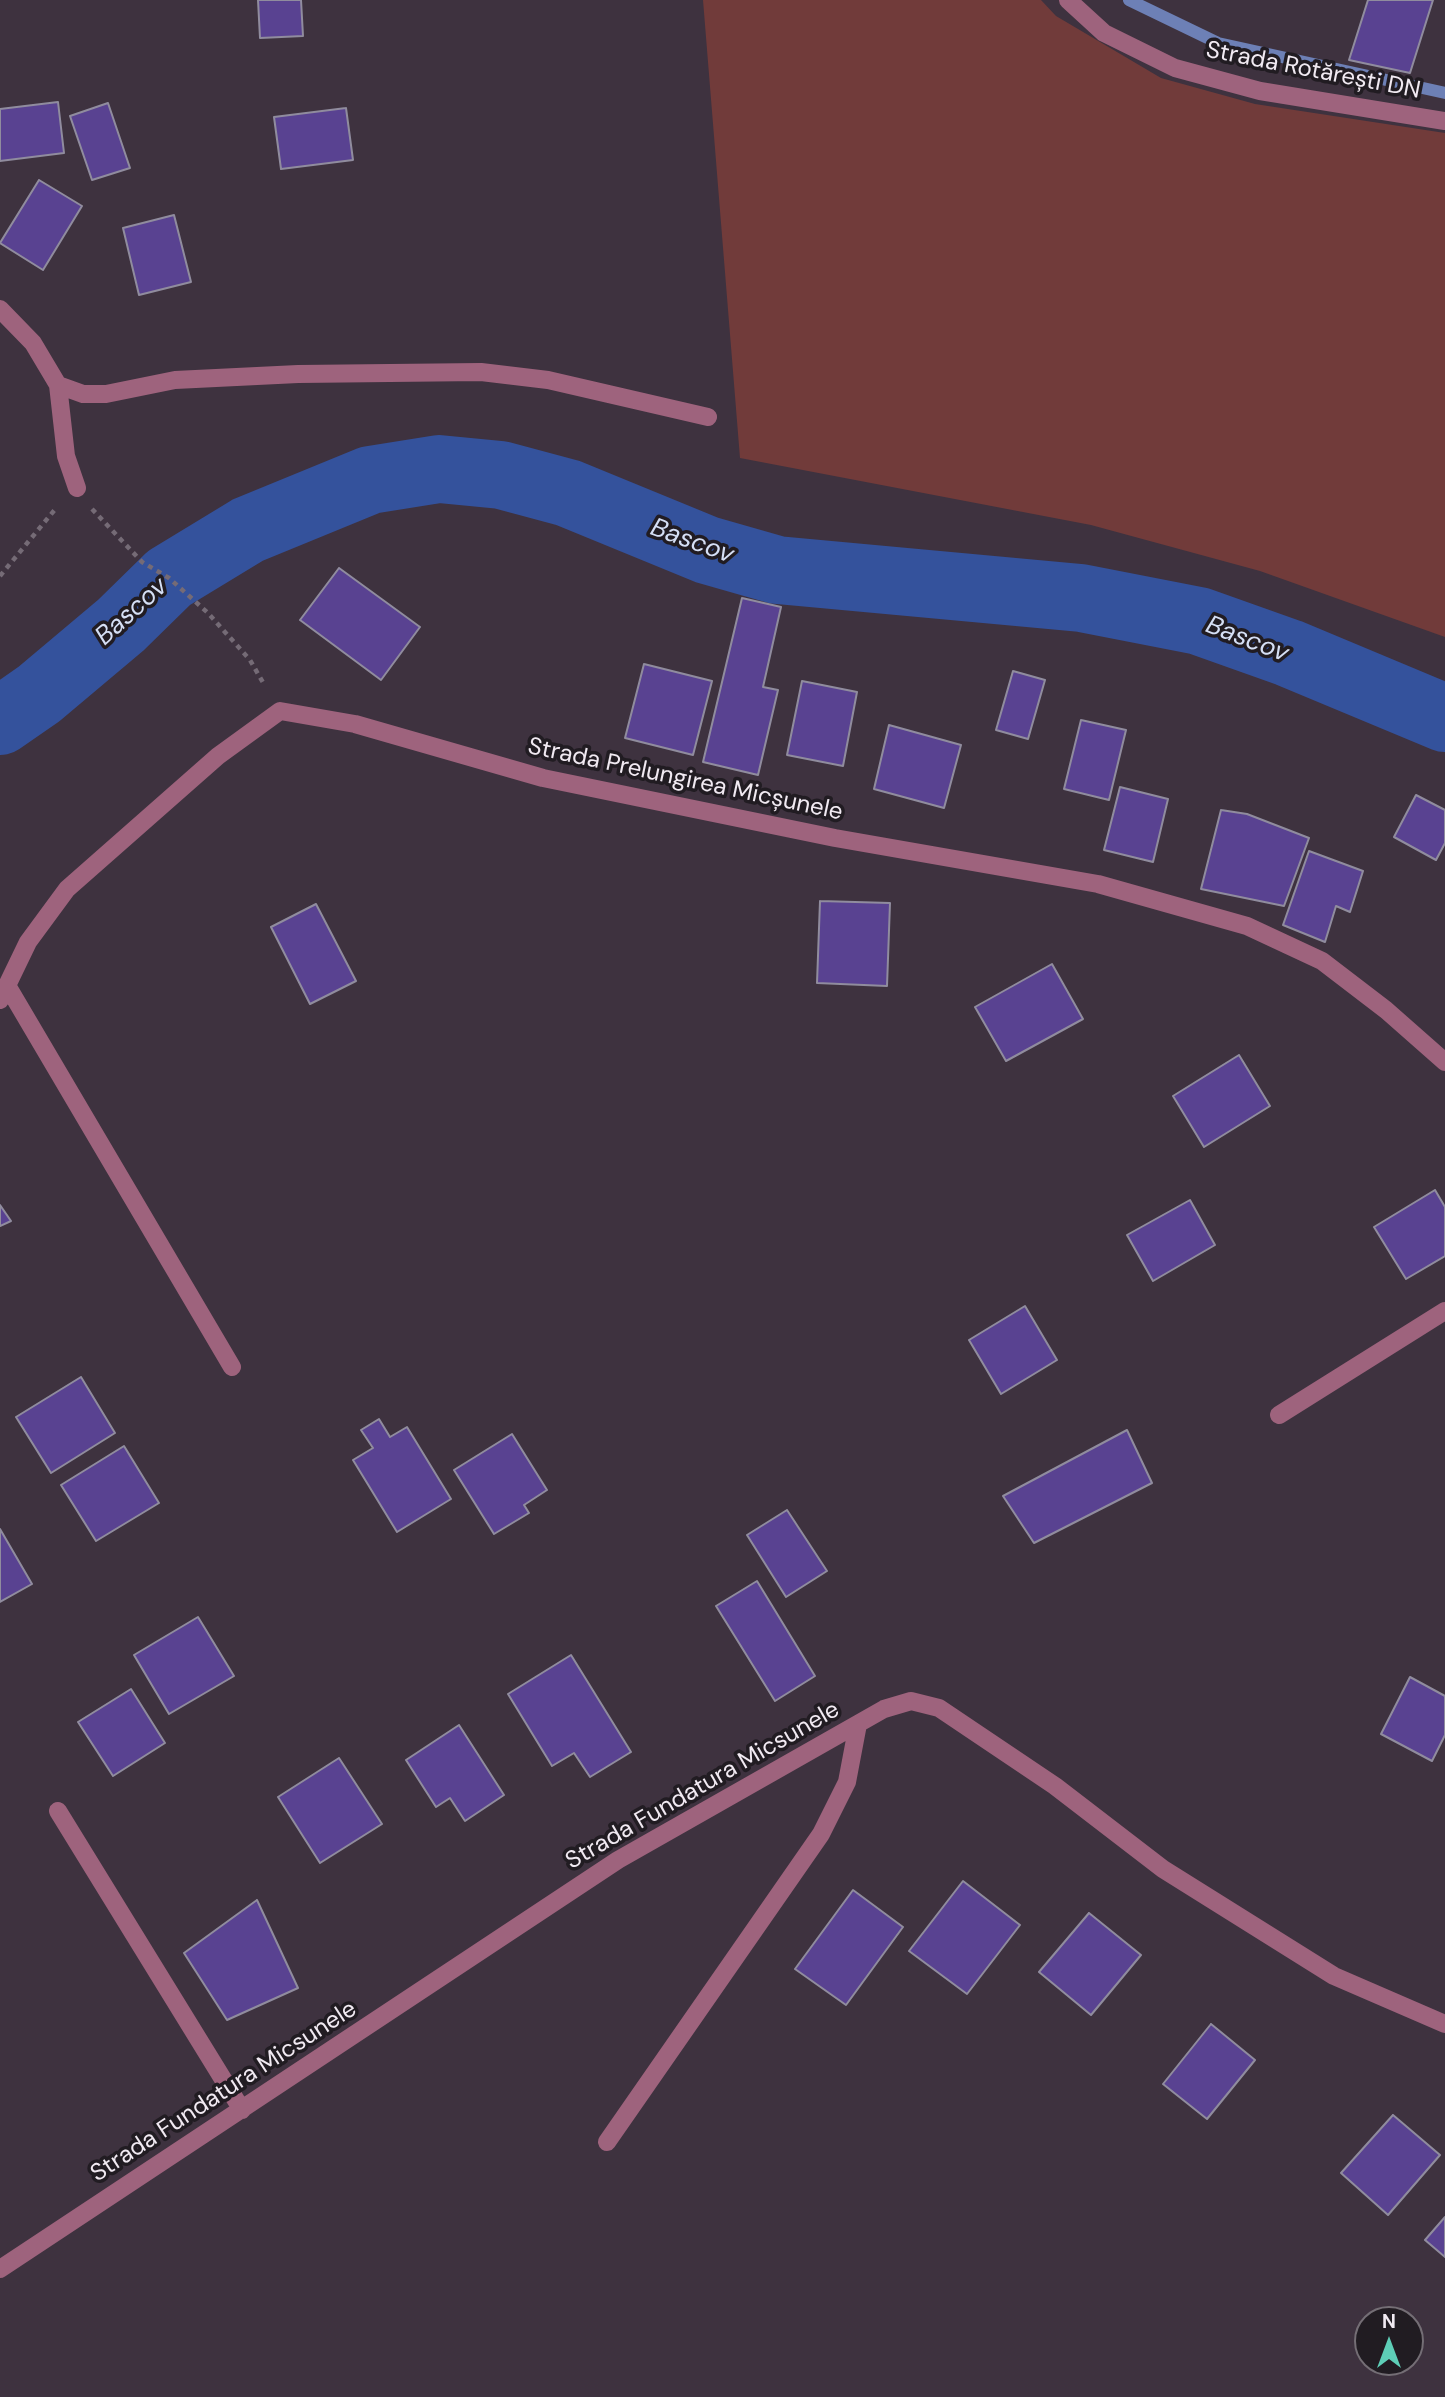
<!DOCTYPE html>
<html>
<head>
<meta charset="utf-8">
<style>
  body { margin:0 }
  #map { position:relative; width:1445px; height:2397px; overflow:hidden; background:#3e323f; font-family:"DM Sans",sans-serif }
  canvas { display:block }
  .north { position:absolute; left:1354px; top:2306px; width:70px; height:70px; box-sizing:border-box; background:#211c22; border:2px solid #746e75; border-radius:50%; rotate:0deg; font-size:19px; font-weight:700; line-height:28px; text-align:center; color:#f1eaf2 }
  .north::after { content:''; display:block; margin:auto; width:24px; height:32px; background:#5eceb7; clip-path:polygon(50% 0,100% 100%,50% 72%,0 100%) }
</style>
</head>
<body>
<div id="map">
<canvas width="1445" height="2397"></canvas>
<div class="north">N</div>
</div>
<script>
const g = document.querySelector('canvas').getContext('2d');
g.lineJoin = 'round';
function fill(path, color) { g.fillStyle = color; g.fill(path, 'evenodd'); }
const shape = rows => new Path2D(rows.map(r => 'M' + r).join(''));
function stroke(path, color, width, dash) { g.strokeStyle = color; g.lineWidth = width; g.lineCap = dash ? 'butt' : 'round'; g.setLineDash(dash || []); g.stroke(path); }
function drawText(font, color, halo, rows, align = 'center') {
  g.font = font + ' "DM Sans",sans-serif'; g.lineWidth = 7; g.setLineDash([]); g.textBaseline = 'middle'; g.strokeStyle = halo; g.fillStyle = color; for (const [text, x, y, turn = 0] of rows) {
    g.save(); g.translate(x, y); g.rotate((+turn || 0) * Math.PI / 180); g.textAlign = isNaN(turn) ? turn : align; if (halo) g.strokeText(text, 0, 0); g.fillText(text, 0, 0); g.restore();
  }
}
fill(shape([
  [703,0,1041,0,1056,16,1161,78,1255,104,1445,133,1445,637,1260,571,1091,525,740,458]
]), '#713b3a');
stroke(shape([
  [1129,0,1218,43,1445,93]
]), '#6d80b6', 12);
stroke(shape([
  [0,721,39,694,121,625,169,578,248,530,370,480,439,469,501,475,568,493,707,550,777,570,1081,598,1199,621,1289,653,1445,718]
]), '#34529c', 68);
const building = shape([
  [258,0,301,0,303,36,260,38,258,0],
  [1368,0,1433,0,1410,73,1349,60,1368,0],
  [58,102,64,153,0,161,0,109,58,102],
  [108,103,130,168,92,180,70,116,108,103],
  [346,108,353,160,281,169,274,117,346,108],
  [39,180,82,206,43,270,0,243,39,180],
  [174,215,191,282,139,295,123,228,174,215],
  [339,568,420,627,381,680,300,620,339,568],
  [742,598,781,607,763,687,778,690,758,775,703,762,742,598],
  [644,664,712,681,693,755,625,738,644,664],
  [1013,671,1045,680,1028,739,996,730,1013,671],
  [802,681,857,692,843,766,787,755,802,681],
  [1081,720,1126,730,1109,800,1064,789,1081,720],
  [889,725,961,745,944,808,874,789,889,725],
  [1120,787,1168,799,1153,862,1104,850,1120,787],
  [1416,795,1445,810,1445,843,1436,860,1394,837,1416,795],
  [1221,810,1247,814,1309,838,1284,906,1201,889,1221,810],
  [1309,851,1363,871,1350,912,1336,906,1325,942,1283,925,1309,851],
  [820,901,890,903,887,986,817,983,820,901],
  [316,904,356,981,310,1004,271,927,316,904],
  [1052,964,1083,1019,1006,1061,975,1007,1052,964],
  [1239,1055,1270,1106,1204,1147,1173,1096,1239,1055],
  [1435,1190,1445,1207,1445,1256,1406,1279,1374,1227,1435,1190],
  [1190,1200,1215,1245,1153,1281,1127,1235,1190,1200],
  [0,1205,11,1221,0,1226,0,1205],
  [1025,1306,1057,1360,1001,1394,969,1340,1025,1306],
  [81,1377,115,1433,51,1473,16,1417,81,1377],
  [379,1419,390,1437,407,1427,451,1499,397,1532,353,1460,373,1448,361,1430,379,1419],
  [1127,1430,1152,1483,1034,1543,1003,1496,1127,1430],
  [512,1434,547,1490,524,1505,529,1513,494,1534,454,1470,512,1434],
  [124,1446,159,1503,96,1541,61,1485,124,1446],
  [787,1510,827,1571,786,1597,747,1535,787,1510],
  [0,1529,32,1584,0,1602,0,1529],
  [757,1581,815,1676,775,1701,716,1606,757,1581],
  [198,1617,234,1676,169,1714,134,1655,198,1617],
  [571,1655,631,1752,590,1777,574,1753,552,1766,508,1694,571,1655],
  [1410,1677,1445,1696,1445,1735,1432,1761,1381,1734,1410,1677],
  [131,1689,165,1743,113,1776,78,1722,131,1689],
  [459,1725,504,1795,465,1821,450,1798,436,1807,406,1760,459,1725],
  [339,1758,382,1824,320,1863,278,1797,339,1758],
  [963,1881,1020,1925,967,1994,909,1951,963,1881],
  [853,1890,903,1927,846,2005,795,1969,853,1890],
  [257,1900,298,1988,227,2020,184,1953,257,1900],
  [1089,1913,1141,1955,1091,2015,1039,1972,1089,1913],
  [1211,2024,1255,2060,1207,2119,1163,2084,1211,2024],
  [1393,2115,1440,2155,1388,2215,1341,2173,1393,2115],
  [1445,2217,1445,2257,1425,2240,1445,2217]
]);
fill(building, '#594291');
stroke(building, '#908c9e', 2);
stroke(shape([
  [92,509,142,562,169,578,208,613,250,660,265,686],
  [0,576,57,507]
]), '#756b76', 4.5, [5, 5]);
stroke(shape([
  [1068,0,1104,33,1175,68,1260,91,1445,121],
  [0,309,33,343,58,385,66,456,77,488],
  [58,385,83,394,106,394,175,380,298,374,481,372,548,380,708,417],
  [8,987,232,1367],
  [0,1000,28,942,67,889,218,756,280,711,355,724,543,778,835,838,1098,884,1247,926,1322,961,1386,1010,1445,1062],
  [1279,1415,1445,1311],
  [58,1811,242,2110],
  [607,2142,821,1834,847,1782,858,1724],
  [0,2269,618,1860,884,1709,911,1701,939,1708,1055,1786,1163,1869,1334,1976,1445,2024]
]), '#9e637d', 18);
drawText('24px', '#f1eaf2', '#211c22', [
  ["Strada Rotărești DN",1313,71,11],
  ["Strada Prelungirea Micșunele",685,780,12],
  ["Strada Fundatura Micsunele",703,1786,-30],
  ["Strada Fundatura Micsunele",224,2092,-33]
]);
drawText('italic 26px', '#d5dff5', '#211c22', [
  ["Bascov",692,542,20],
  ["Bascov",132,612,-42],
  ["Bascov",1247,640,21]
]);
</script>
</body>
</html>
